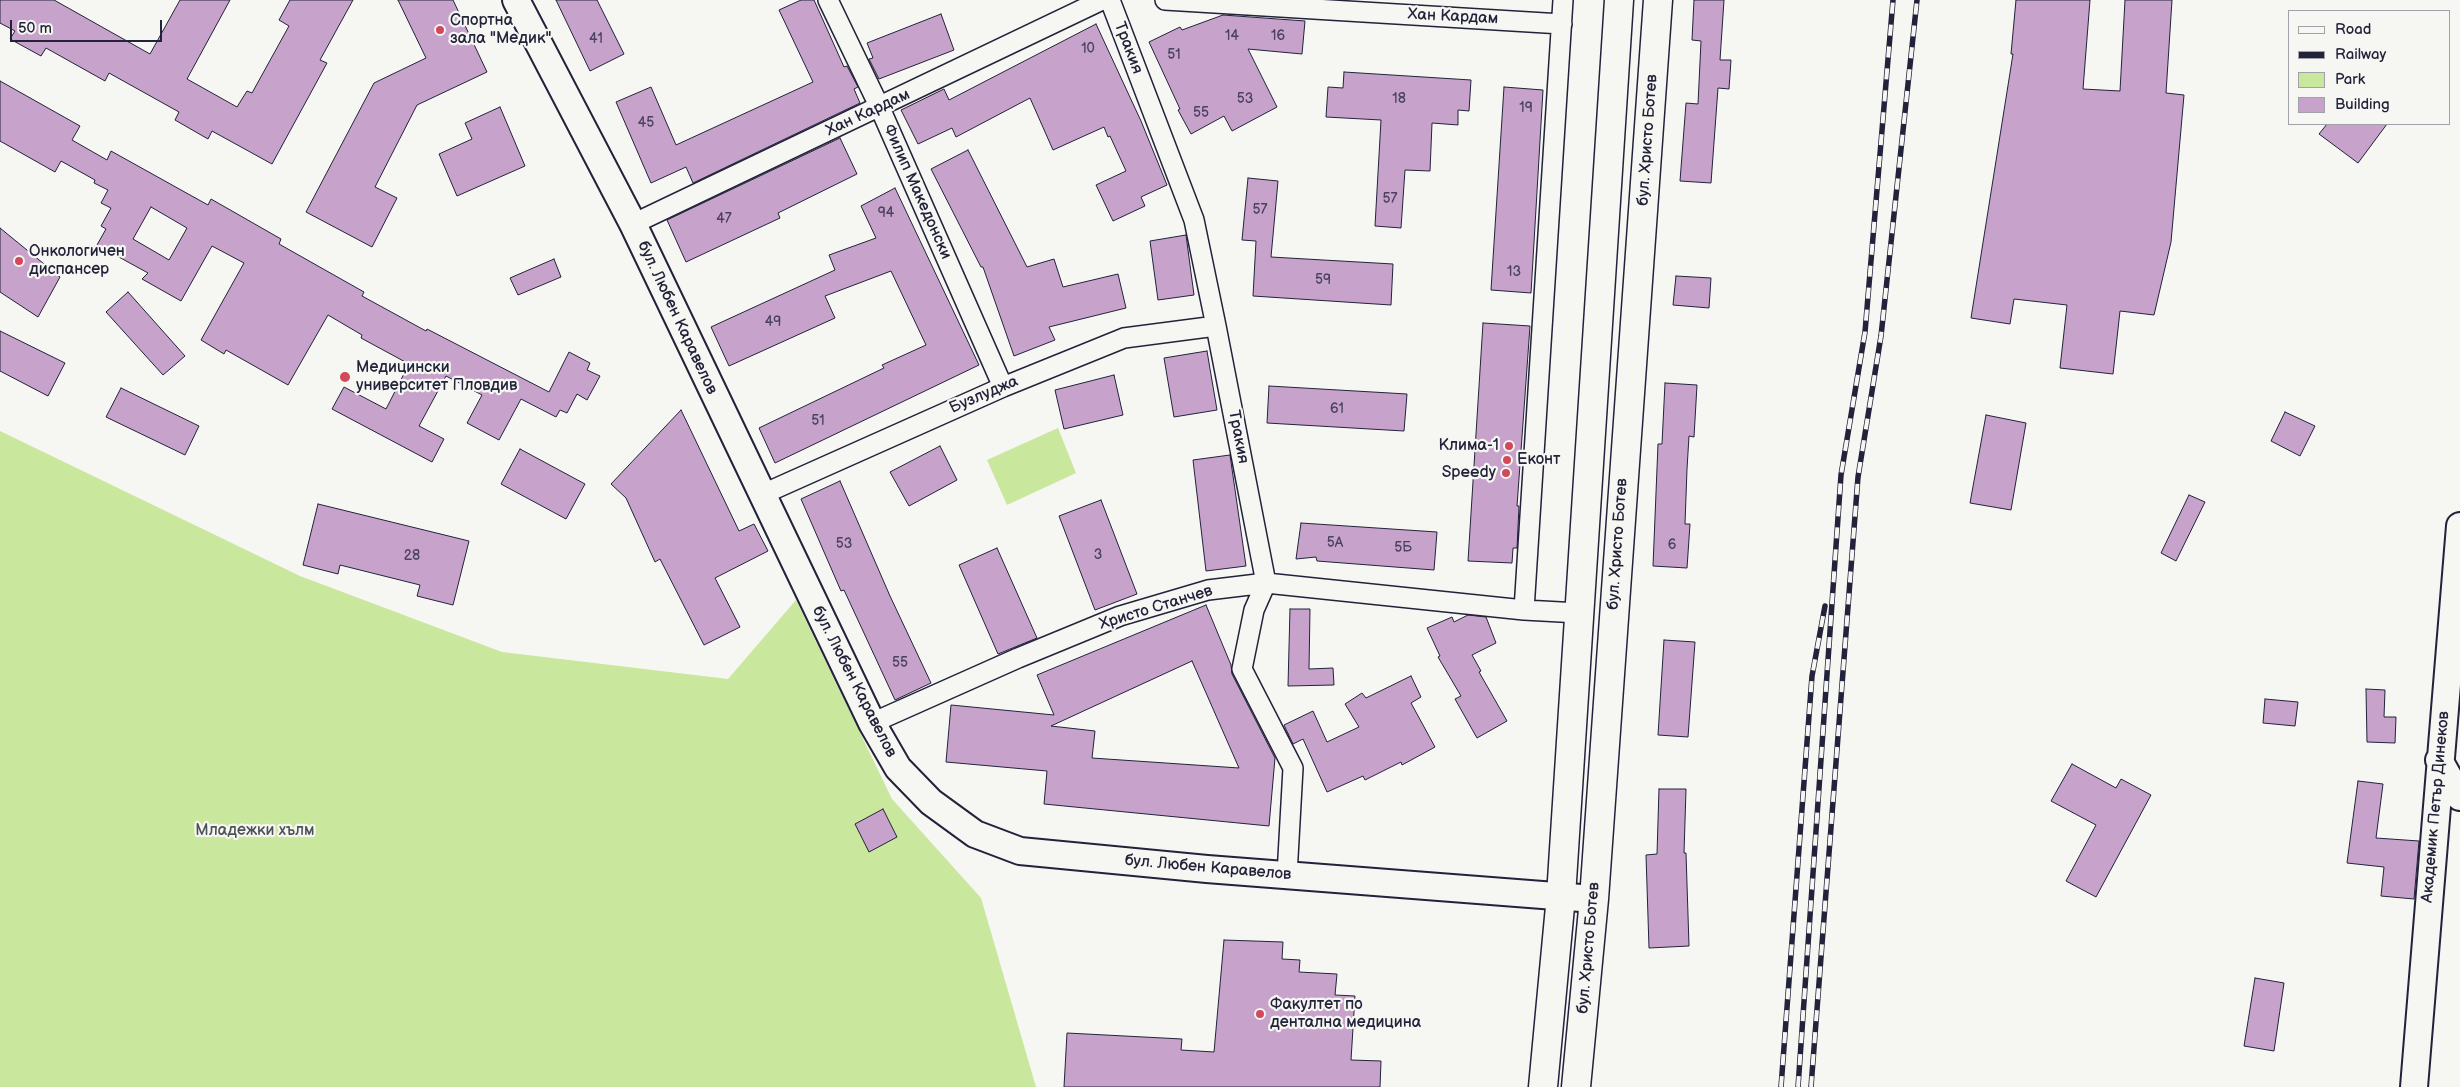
<!DOCTYPE html>
<html>
<head>
<meta charset="utf-8">
<style>
  body { margin:0 }
  #map { position:relative; width:2460px; height:1087px; overflow:hidden; background:#f6f6f2; font-family:"Balsamiq Sans",sans-serif }
  canvas { display:block }
  .legend { position:absolute; left:2288px; top:10px; width:162px; height:115px; box-sizing:border-box; background:#f6f6f2; border:1px solid #a1a1a9; margin:0; padding:6px 9px; list-style:none; font-size:15px; color:#22223b }
  .legend li { display:flex; align-items:center; gap:10px; height:25px }
  .legend b { width:25px; border:1px solid #a1a1a9 }
  .scale { position:absolute; left:10px; top:20px; width:152px; height:22px; box-sizing:border-box; border:2px solid #22223b; border-top:0; padding-left:6px; font-size:15px; line-height:18px; white-space:nowrap; color:#22223b; -webkit-text-stroke:4px #f6f6f2; paint-order:stroke }
</style>
</head>
<body>
<div id="map">
<canvas width="2460" height="1087"></canvas>
<ul class="legend">
<li><b style="height:6px;background:#f6f6f2"></b>Road</li>
<li><b style="height:6px;background:#22223b"></b>Railway</li>
<li><b style="height:14px;background:#cae79e"></b>Park</li>
<li><b style="height:14px;background:#c7a3cc"></b>Building</li>
</ul>
<div class="scale">50 m</div>
</div>
<script>
const g = document.querySelector('canvas').getContext('2d');
g.lineJoin = 'round';
function fill(path, color) { g.fillStyle = color; g.fill(path, 'evenodd'); }
const shape = rows => new Path2D(rows.map(r => 'M' + r).join(''));
function stroke(path, color, width, dash) { g.strokeStyle = color; g.lineWidth = width; g.lineCap = dash ? 'butt' : 'round'; g.setLineDash(dash || []); g.stroke(path); }
function drawText(font, color, halo, rows, align = 'center') {
  g.font = font + ' "Balsamiq Sans",sans-serif'; g.lineWidth = 4.5; g.setLineDash([]); g.textBaseline = 'middle'; g.strokeStyle = halo; g.fillStyle = color; for (const [text, x, y, turn = 0] of rows) {
    g.save(); g.translate(x, y); g.rotate((+turn || 0) * Math.PI / 180); g.textAlign = isNaN(turn) ? turn : align; if (halo) g.strokeText(text, 0, 0); g.fillText(text, 0, 0); g.restore();
  }
}
fill(shape([
  [1058,428,1076,473,1007,505,987,460],
  [0,431,300,576,502,652,728,679,796,600,892,799,981,898,1036,1087,0,1087]
]), '#cae79e');
const building = shape([
  [0,0,54,0,150,54,180,0,230,0,187,79,237,107,247,91,252,93,289,26,279,20,290,0,353,0,320,60,327,63,272,164,212,131,208,139,175,120,179,112,109,73,105,81,46,48,41,56,10,39,15,31,0,23,0,0],
  [398,0,453,0,487,72,417,105,375,187,397,198,372,247,306,212,374,83,426,58,398,0],
  [556,0,597,0,624,54,590,71,556,0],
  [801,0,814,0,844,67,847,66,858,87,854,89,860,103,693,183,686,167,651,183,616,102,651,87,676,145,813,82,779,10,801,0],
  [1694,0,1724,0,1720,60,1731,60,1729,89,1718,88,1711,183,1680,181,1686,103,1698,104,1701,41,1692,40,1694,0],
  [2016,0,2090,0,2083,89,2120,91,2125,0,2172,0,2166,93,2184,95,2171,242,2154,315,2120,311,2113,374,2060,368,2067,305,2014,299,2010,324,1971,318,2013,54,2011,54,2016,0],
  [941,14,954,50,879,79,869,59,873,58,867,43,941,14],
  [1223,15,1305,21,1302,54,1248,49,1277,107,1232,131,1224,116,1191,134,1178,110,1180,109,1149,42,1180,27,1182,30,1223,15],
  [1096,24,1141,121,1167,185,1141,197,1145,206,1113,221,1096,185,1126,171,1110,136,1108,137,1104,127,1053,150,1030,98,956,137,952,128,918,144,901,110,944,89,949,100,1096,24],
  [1344,72,1471,80,1469,111,1458,110,1458,125,1432,123,1430,171,1405,170,1401,228,1375,226,1381,120,1326,117,1328,87,1343,88,1344,72],
  [0,81,80,126,72,140,107,160,111,151,208,205,211,199,281,239,279,244,364,292,362,296,426,331,427,329,549,392,569,352,590,363,587,370,600,376,587,400,577,394,567,413,560,410,556,417,521,399,499,440,467,423,482,395,446,376,419,426,444,439,432,462,332,409,344,387,386,409,409,364,361,338,362,335,328,315,288,385,226,350,224,354,201,340,244,263,212,246,181,301,142,279,148,273,97,245,106,229,101,226,111,208,101,203,108,190,94,183,95,180,61,161,55,172,0,141,0,81],
  [151,207,187,228,169,260,133,239,151,207],
  [1504,87,1543,90,1531,293,1491,290,1504,87],
  [500,107,525,166,457,196,439,154,472,139,465,123,500,107],
  [2327,124,2387,124,2358,163,2319,134,2327,124],
  [840,138,857,174,778,213,780,218,686,262,667,220,840,138],
  [968,150,1027,267,1054,259,1063,287,1118,274,1126,308,1049,327,1055,340,1014,356,983,267,981,267,931,169,968,150],
  [1248,178,1278,181,1271,257,1393,264,1391,305,1253,296,1256,241,1242,240,1248,178],
  [895,188,979,365,775,463,759,428,884,368,882,365,926,345,891,271,825,296,835,318,729,366,711,327,835,270,829,255,876,238,861,206,895,188],
  [0,228,60,277,38,317,0,292,0,228],
  [1186,235,1194,295,1158,300,1150,241,1186,235],
  [554,259,561,277,518,295,510,278,554,259],
  [1676,276,1711,278,1709,308,1673,305,1676,276],
  [128,292,185,356,163,375,106,312,128,292],
  [1483,323,1530,326,1517,506,1519,506,1517,548,1513,548,1512,563,1468,561,1483,323],
  [0,331,65,363,48,396,0,371,0,331],
  [1207,351,1217,410,1174,417,1164,358,1207,351],
  [1114,375,1123,415,1064,429,1055,390,1114,375],
  [1665,383,1697,385,1694,437,1689,436,1687,469,1685,524,1690,524,1687,568,1653,566,1658,444,1662,444,1665,383],
  [1269,386,1407,394,1404,431,1267,423,1269,386],
  [121,388,199,426,185,455,106,417,121,388],
  [681,410,739,531,754,524,768,551,715,578,740,627,704,645,660,559,655,562,626,498,611,484,681,410],
  [2285,412,2315,426,2300,456,2271,441,2285,412],
  [1986,415,2026,423,2011,510,1970,503,1986,415],
  [940,446,957,480,909,506,890,472,940,446],
  [520,449,585,484,566,519,501,484,520,449],
  [1230,455,1246,566,1206,571,1193,460,1230,455],
  [840,481,890,596,931,683,895,700,844,590,841,591,801,499,840,481],
  [2189,495,2205,502,2176,561,2161,553,2189,495],
  [1101,500,1137,594,1095,610,1059,516,1101,500],
  [318,504,469,541,453,605,417,596,420,585,340,565,338,574,303,565,318,504],
  [1301,523,1437,532,1434,570,1317,561,1316,557,1296,559,1301,523],
  [997,548,1037,638,998,654,959,565,997,548],
  [1206,605,1231,665,1232,674,1275,758,1269,826,1044,804,1047,771,946,762,951,705,1054,715,1037,675,1206,605],
  [1192,661,1239,768,1092,758,1095,731,1051,726,1192,661],
  [1290,609,1310,609,1309,669,1333,668,1334,685,1288,686,1290,609],
  [1468,615,1486,617,1496,643,1472,655,1481,671,1479,672,1507,721,1477,738,1455,699,1461,696,1438,657,1440,656,1427,628,1452,617,1454,622,1468,615],
  [1664,640,1695,642,1688,737,1658,735,1664,640],
  [1411,676,1421,697,1411,703,1435,747,1402,765,1401,762,1365,780,1363,776,1327,792,1303,739,1293,744,1284,725,1313,711,1327,742,1359,727,1345,704,1362,693,1366,698,1411,676],
  [2366,689,2385,690,2384,717,2396,717,2395,743,2367,742,2366,689],
  [2265,699,2298,702,2295,726,2263,723,2265,699],
  [2072,764,2116,788,2121,779,2151,795,2096,897,2066,881,2096,825,2051,801,2072,764],
  [2358,781,2383,784,2376,838,2419,841,2414,899,2381,896,2384,867,2347,863,2358,781],
  [1659,789,1686,789,1684,853,1686,853,1689,946,1649,948,1646,855,1657,854,1659,789],
  [883,809,897,837,869,852,855,824,883,809],
  [1224,940,1283,942,1282,959,1300,960,1299,972,1337,974,1335,995,1355,996,1351,1060,1381,1061,1380,1087,1064,1087,1067,1033,1182,1039,1181,1050,1214,1052,1224,940],
  [2255,978,2284,983,2274,1051,2244,1046,2255,978]
]);
fill(building, '#c7a3cc');
stroke(building, '#22223b', 1);
const street = shape([
  [828,0,880,108,1003,387],
  [1110,0,1194,220,1216,326,1266,583,1254,610,1242,669,1293,768,1287,875],
  [1165,0,1562,24],
  [633,224,1102,0],
  [761,495,1003,387,1124,338,1216,326],
  [1524,610,1563,0],
  [872,723,1018,658,1120,616,1208,590,1266,583,1524,610,1579,613]
]);
const secondary = shape([
  [516,0,633,224,872,723,898,768,931,802,975,834,1020,851,1207,869,1594,899],
  [2439,760,2460,797],
  [2414,1087,2460,526]
]);
const primary = shape([
  [1543,1087,1561,896,1619,0],
  [1576,1087,1594,899,1658,0]
]);
stroke(street, '#22223b', 22);
stroke(secondary, '#22223b', 30);
stroke(primary, '#22223b', 31);
stroke(street, '#f6f6f2', 19);
stroke(secondary, '#f6f6f2', 26);
stroke(primary, '#f6f6f2', 28);
const rail = shape([
  [1781,1087,1812,676,1825,606],
  [1798,1087,1841,475,1865,332,1893,0],
  [1811,1087,1858,477,1881,336,1917,0]
]);
stroke(rail, '#22223b', 5.5);
stroke(rail, '#f6f6f2', 4, [11]);
for (const [x, y, r, color] of [
  [440,30,5,"#d1495b"],
  [19,261,5,"#d1495b"],
  [345,377,6,"#d1495b"],
  [1509,446,5,"#d1495b"],
  [1507,460,5,"#d1495b"],
  [1506,473,5,"#d1495b"],
  [1260,1014,5,"#d1495b"]
]) { const dot = new Path2D(); dot.arc(x, y, r, 0, 2 * Math.PI); g.fillStyle = color; g.fill(dot); stroke(dot, '#f6f6f2', 2); }
drawText('14px', '#4b425f', null, [
  ["14",1232,36],
  ["16",1278,36],
  ["41",596,39],
  ["10",1088,49],
  ["51",1174,55],
  ["53",1245,99],
  ["18",1399,99],
  ["19",1526,108],
  ["55",1201,113],
  ["45",646,123],
  ["57",1390,199],
  ["57",1260,210],
  ["94",886,213],
  ["47",724,219],
  ["13",1514,272],
  ["59",1323,280],
  ["49",773,322],
  ["61",1337,409],
  ["51",818,421],
  ["5А",1335,543],
  ["53",844,544],
  ["6",1672,545],
  ["5Б",1403,548],
  ["3",1098,555],
  ["28",412,556],
  ["55",900,663]
]);
drawText('16px', '#22223b', '#f6f6f2', [
  ["Хан Кардам",1453,17,3],
  ["Тракия",1128,48,69],
  ["Хан Кардам",868,113,-25],
  ["бул. Христо Ботев",1648,140,-86],
  ["Филип Македонски",917,192,66],
  ["бул. Любен Каравелов",677,318,65],
  ["Бузлуджа",984,395,-23],
  ["Тракия",1238,437,79],
  ["бул. Христо Ботев",1618,544,-86],
  ["Христо Станчев",1156,608,-17],
  ["бул. Любен Каравелов",854,682,63],
  ["Академик Петър Динеков",2436,807,-85],
  ["бул. Любен Каравелов",1208,868,5],
  ["бул. Христо Ботев",1589,948,-85]
]);
drawText('16px', '#22223b', '#f6f6f2', [
  ["Спортна",450,21],
  ["зала \"Медик\"",450,39],
  ["Онкологичен",29,252],
  ["диспансер",29,270],
  ["Медицински",356,368],
  ["университет Пловдив",356,386],
  ["Клима-1",1499,446,"right"],
  ["Еконт",1517,460],
  ["Speedy",1496,473,"right"],
  ["Факултет по",1270,1005],
  ["дентална медицина",1270,1023]
], 'left');
drawText('16px', '#4c5354', '#f6f6f2', [
  ["Младежки хълм",255,831]
]);
</script>
</body>
</html>
